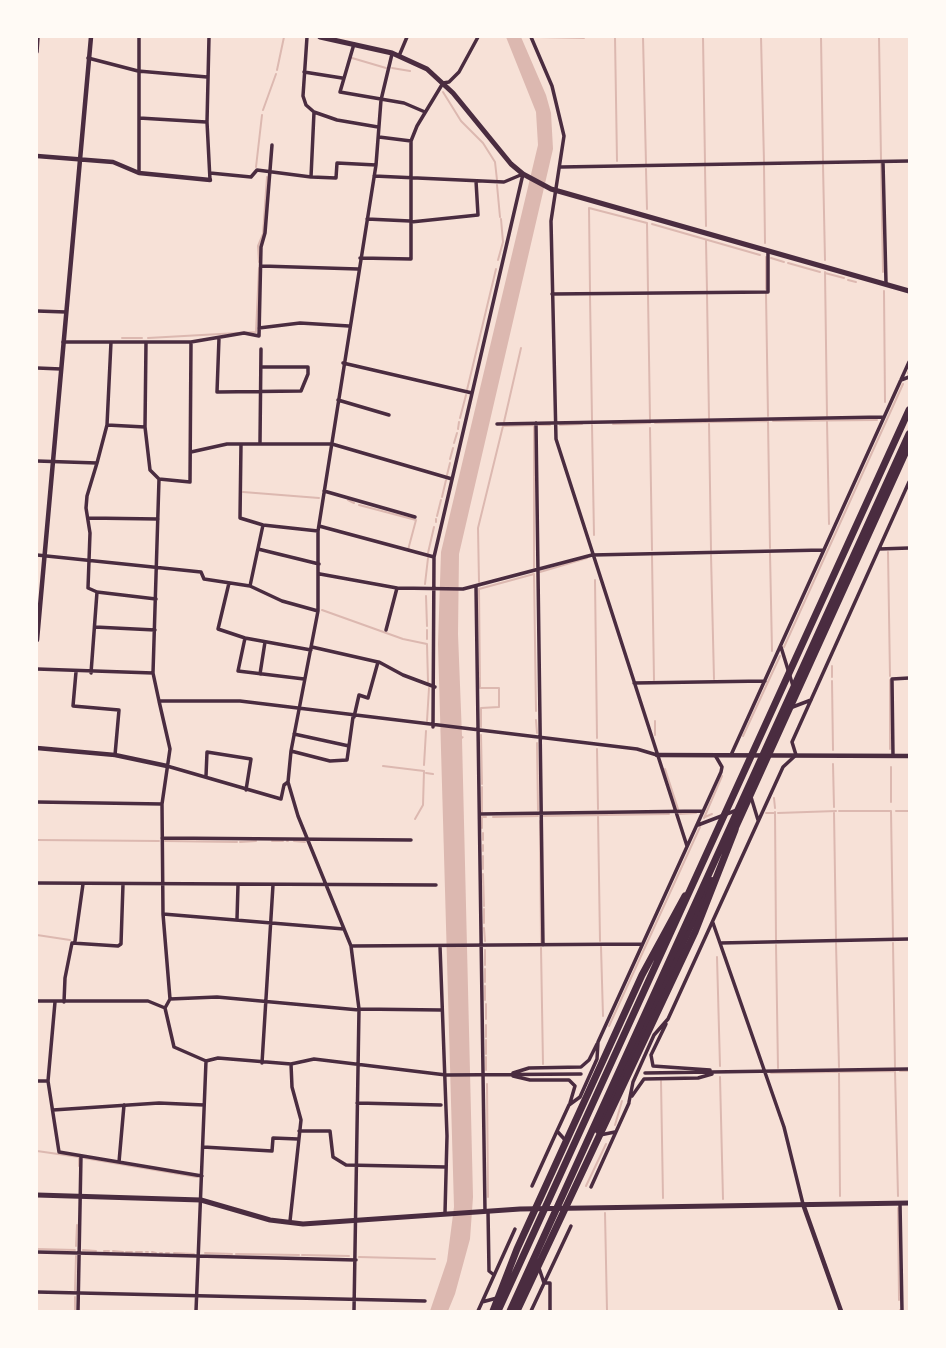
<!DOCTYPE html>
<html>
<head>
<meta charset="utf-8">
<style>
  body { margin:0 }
  #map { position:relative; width:946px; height:1348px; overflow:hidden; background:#f7e1d7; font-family:Rubik,sans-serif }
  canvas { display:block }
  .frame { position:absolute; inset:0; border:38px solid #fffaf5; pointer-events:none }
</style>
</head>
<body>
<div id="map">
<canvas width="946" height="1348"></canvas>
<div class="frame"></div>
</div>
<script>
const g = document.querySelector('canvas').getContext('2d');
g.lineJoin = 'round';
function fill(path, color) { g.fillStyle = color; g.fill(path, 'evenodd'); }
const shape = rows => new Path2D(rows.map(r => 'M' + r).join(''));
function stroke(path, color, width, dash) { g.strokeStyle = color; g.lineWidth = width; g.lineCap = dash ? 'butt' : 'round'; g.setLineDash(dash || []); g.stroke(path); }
fill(shape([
  [506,37,521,37,546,95,551,113,553,149,459,554,458,634,462,736,464,737,462,739,473,1197,470,1239,455,1294,448,1311,430,1311,447,1261,454,1207,438,644,441,552,538,145,536,112]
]), '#dcb8b0');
stroke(shape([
  [540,37,584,38],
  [588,37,618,37],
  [615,37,617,161],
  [643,37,646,164],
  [703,37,705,163],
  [761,37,764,162],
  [821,37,823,161],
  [879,37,881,159],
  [352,58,386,68],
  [392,68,410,71],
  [277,70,284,37],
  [443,92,461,121,483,143,495,162,497,180],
  [263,110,276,74],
  [881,164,883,272],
  [823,165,825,260],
  [764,166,765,243],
  [256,167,262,115],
  [705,167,706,226],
  [646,169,647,209],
  [497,185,500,217],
  [652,224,760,255],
  [706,241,707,291],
  [766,257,766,289],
  [771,258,784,262],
  [498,260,503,242,501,219],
  [259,262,258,246,263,234,267,177],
  [788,263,820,272],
  [825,272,827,416],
  [825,273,844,278],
  [848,280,856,282],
  [884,291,885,402],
  [590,292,589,208,647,223,648,291],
  [707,294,709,418],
  [766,294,768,416],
  [648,295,650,419],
  [590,296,592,420],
  [122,338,142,338],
  [148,338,256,332,259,268],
  [908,373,909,371],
  [467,390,496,269],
  [460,418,466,395],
  [773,421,877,420],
  [827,421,829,524],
  [504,422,521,348],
  [655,423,768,421,770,548],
  [709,423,711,550],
  [613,424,650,423],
  [538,425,550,425],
  [560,425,582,424],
  [592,425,594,535],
  [650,428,652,550],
  [458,429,459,422],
  [454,443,457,433],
  [450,459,453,448],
  [447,475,450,463],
  [243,492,319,498],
  [442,497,446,480],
  [348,500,354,503],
  [359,505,416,520,408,550],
  [437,516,441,500],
  [436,522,436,519],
  [888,552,890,676],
  [428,553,434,527],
  [770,553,772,651],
  [711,555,714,679],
  [652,556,654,680],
  [540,572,587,558],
  [595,580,597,738],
  [479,582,478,528,503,426,534,425,534,568],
  [425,584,428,558],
  [426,596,427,626],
  [322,610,403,639,427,644],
  [427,630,427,639],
  [427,644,428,682],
  [784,647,903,384],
  [832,666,832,677],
  [890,680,890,749],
  [832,681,833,750],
  [536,720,537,733],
  [427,721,429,688],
  [655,721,655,735],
  [481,727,481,708,499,707,499,688,480,688,479,589,534,574,536,711],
  [481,735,482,784],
  [743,736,780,656],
  [537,743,538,810],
  [597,749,598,809],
  [833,764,834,807],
  [424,765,426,731],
  [383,766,424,771,423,805,415,819],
  [891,767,891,802],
  [665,769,678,809],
  [426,773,433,774],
  [482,787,482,812],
  [774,798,775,808],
  [839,811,891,811,893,938],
  [896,811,909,811],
  [775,812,776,940],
  [834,812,836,938],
  [766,813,774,813],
  [778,813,836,811],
  [680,814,696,813],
  [598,815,600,941],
  [543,816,669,814],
  [493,817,538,816],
  [705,817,712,814],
  [704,818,722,776],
  [540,821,541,942],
  [482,828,482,817,486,817],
  [483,833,483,840],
  [37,840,159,841],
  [165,841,237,842],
  [272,841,283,841],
  [287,841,288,841],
  [294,841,305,842],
  [240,842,256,841],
  [483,845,483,851],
  [483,856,483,869],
  [483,874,484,906],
  [484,909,484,923],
  [484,928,485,941],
  [37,935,70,940],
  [836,943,839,1067],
  [893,943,895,1067],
  [776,945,778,1068],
  [601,947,603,1016],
  [541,948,543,1064],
  [485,950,485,965],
  [717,957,720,1066],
  [485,969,485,982],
  [485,986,485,1000],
  [486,1004,486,1019],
  [486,1025,486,1037],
  [609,1026,700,827],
  [486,1040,486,1054],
  [486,1057,486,1070],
  [900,1071,909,1071],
  [771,1073,895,1071,898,1196],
  [839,1073,840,1196],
  [720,1077,723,1199],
  [661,1081,663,1198],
  [487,1084,488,1197],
  [615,1125,622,1101],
  [37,1148,37,1151,79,1157,79,1166],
  [84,1158,197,1177],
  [586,1186,606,1144],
  [898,1208,899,1300],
  [605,1213,607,1311],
  [76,1246,77,1225],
  [37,1249,75,1250],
  [83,1250,96,1251],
  [104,1251,109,1251],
  [113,1251,123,1252],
  [126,1252,132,1252],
  [136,1252,142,1252],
  [146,1252,148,1252],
  [152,1252,156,1253],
  [160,1253,162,1253],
  [166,1253,169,1253],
  [174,1253,194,1254],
  [205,1253,232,1254],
  [236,1254,299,1255],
  [302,1255,349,1256],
  [359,1257,435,1259],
  [75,1290,76,1256],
  [900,1310,900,1311],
  [75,1311,75,1297]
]), '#dcb8b0', 2);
stroke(shape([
  [139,37,139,173],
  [209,37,207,122,210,180],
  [307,37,303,96,306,105,314,112,337,120,378,127],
  [531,37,552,86,564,136,551,221,556,439,687,846],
  [354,44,340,92,404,103,425,112],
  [37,52,38,37],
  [399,56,407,37],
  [88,58,138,71,207,77],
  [304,72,342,78],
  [139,118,206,122],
  [379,137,411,141],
  [883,162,886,283],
  [561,167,909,161],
  [210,173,251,177,257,170,311,177,314,112],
  [374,176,504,182,523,174],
  [312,177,336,178,337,163,376,165],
  [367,219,410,221],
  [411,222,478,215,476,181],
  [360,258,411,259,411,141,417,126,443,83,449,82,459,72,478,37],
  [262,266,358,269],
  [552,294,768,292,768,251],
  [37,311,66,312],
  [259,328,300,323,349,326],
  [219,338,217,392,301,391,308,374,308,367,261,367],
  [63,342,191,342,244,333,259,336,261,247,265,233,272,145],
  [146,342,145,427,150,470,159,479,190,482,191,342],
  [343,363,472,393],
  [37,368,61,369],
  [901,380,909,377],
  [338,400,389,415],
  [536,423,543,945],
  [497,424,883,417],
  [107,425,145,427],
  [260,442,261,349],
  [241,444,240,518,263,525,318,531],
  [191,452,227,444,332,444,452,479],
  [37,461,97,463,87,496,86,508,90,533,88,588,97,592],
  [97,463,107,425,111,342],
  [159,479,153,673,159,701,240,701,637,749,657,755],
  [324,491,415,517],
  [88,518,158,519],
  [319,526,434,557],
  [258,549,319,564],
  [879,549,909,548],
  [37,555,201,572,204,579,250,586,282,601,318,611],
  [320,574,397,588,463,589,592,555,823,550],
  [229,583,218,629,245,638,311,650],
  [250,586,263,525],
  [476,587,485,1211],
  [95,627,155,630],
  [386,630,397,588],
  [245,638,238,671,304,679],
  [312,647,378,662,368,698,359,695,354,717],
  [781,647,793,686],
  [379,662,403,675,435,687],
  [37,669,153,673],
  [76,672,73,706,119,710,115,755],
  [91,673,97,592,156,599],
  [260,674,265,642],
  [634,683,765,681],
  [159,701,170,749,162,804,163,914,170,999],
  [790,708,811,700],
  [433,727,434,557,523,174],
  [294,734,349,746],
  [291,751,330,761,347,760,353,717],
  [731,755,909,362],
  [893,756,892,679,909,678],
  [167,766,281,799,284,785,288,782],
  [206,776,207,752,251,759,246,790],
  [751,797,758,820],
  [37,802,162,804],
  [480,814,703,811],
  [698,825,737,810],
  [162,838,411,840],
  [37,883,436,885],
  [163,914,344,929],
  [237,919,238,885],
  [713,923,784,1127,803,1204],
  [75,941,83,884],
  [720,943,909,939],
  [351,946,642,944],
  [440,946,447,1136,445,1213],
  [37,1001,148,1001,165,1008],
  [55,1002,48,1081,59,1152,202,1176],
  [64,1002,65,978,72,943,118,946,121,944,123,884],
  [359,1009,441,1010],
  [359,1010,217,997,170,999,165,1008,174,1047,206,1061,218,1058,291,1064,314,1059,446,1075,581,1074],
  [666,1024,651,1055,653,1066,710,1070],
  [262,1063,273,885],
  [513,1073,529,1068,581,1067,589,1060,597,1044],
  [645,1073,909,1069],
  [513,1076,530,1080,569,1080,575,1086,570,1103],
  [37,1081,48,1081],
  [632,1096,644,1079,698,1078,712,1074],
  [629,1102,633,1082,654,1035,668,1019,783,767,796,755,792,742,909,482],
  [357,1103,441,1105],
  [53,1110,159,1103,204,1105],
  [299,1131,330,1131,333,1157,346,1165,446,1167],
  [600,1135,615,1132],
  [566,1141,557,1131,569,1105,580,1097,597,1059,598,1042,721,772,722,767,715,755],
  [203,1147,272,1151,273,1138,298,1139],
  [119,1162,124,1105],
  [532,1186,557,1131],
  [591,1187,629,1103],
  [900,1203,902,1311],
  [488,1211,489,1271,494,1275],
  [290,1221,301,1120,292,1087,291,1064],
  [37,1252,356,1260],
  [539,1268,544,1283,550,1283,550,1311],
  [37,1292,425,1301],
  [482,1302,497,1298],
  [78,1311,81,1156],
  [196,1311,206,1061],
  [354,1311,359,1009,351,946,298,816,288,782,291,751,318,611,318,531,376,165,381,100,392,54],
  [478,1311,515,1229],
  [531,1311,571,1226]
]), '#4a2c40', 3.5);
stroke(shape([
  [37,156,113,162,139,173,210,180],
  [37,640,91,37],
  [37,748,115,755,167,766],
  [657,755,909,756],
  [803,1204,841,1311]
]), '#4a2c40', 4.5);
stroke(shape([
  [320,37,392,53,427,69,453,93,511,164,523,174,551,189,909,291],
  [37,1195,201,1200,270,1220,303,1224,520,1209,909,1203]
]), '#4a2c40', 5);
stroke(shape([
  [734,832,909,446],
  [598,1131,712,880]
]), '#4a2c40', 6);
stroke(shape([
  [493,1311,517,1249,642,975,685,896],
  [498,1311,909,410],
  [510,1311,909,434],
  [517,1311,695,932,735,830]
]), '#4a2c40', 7);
</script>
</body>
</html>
